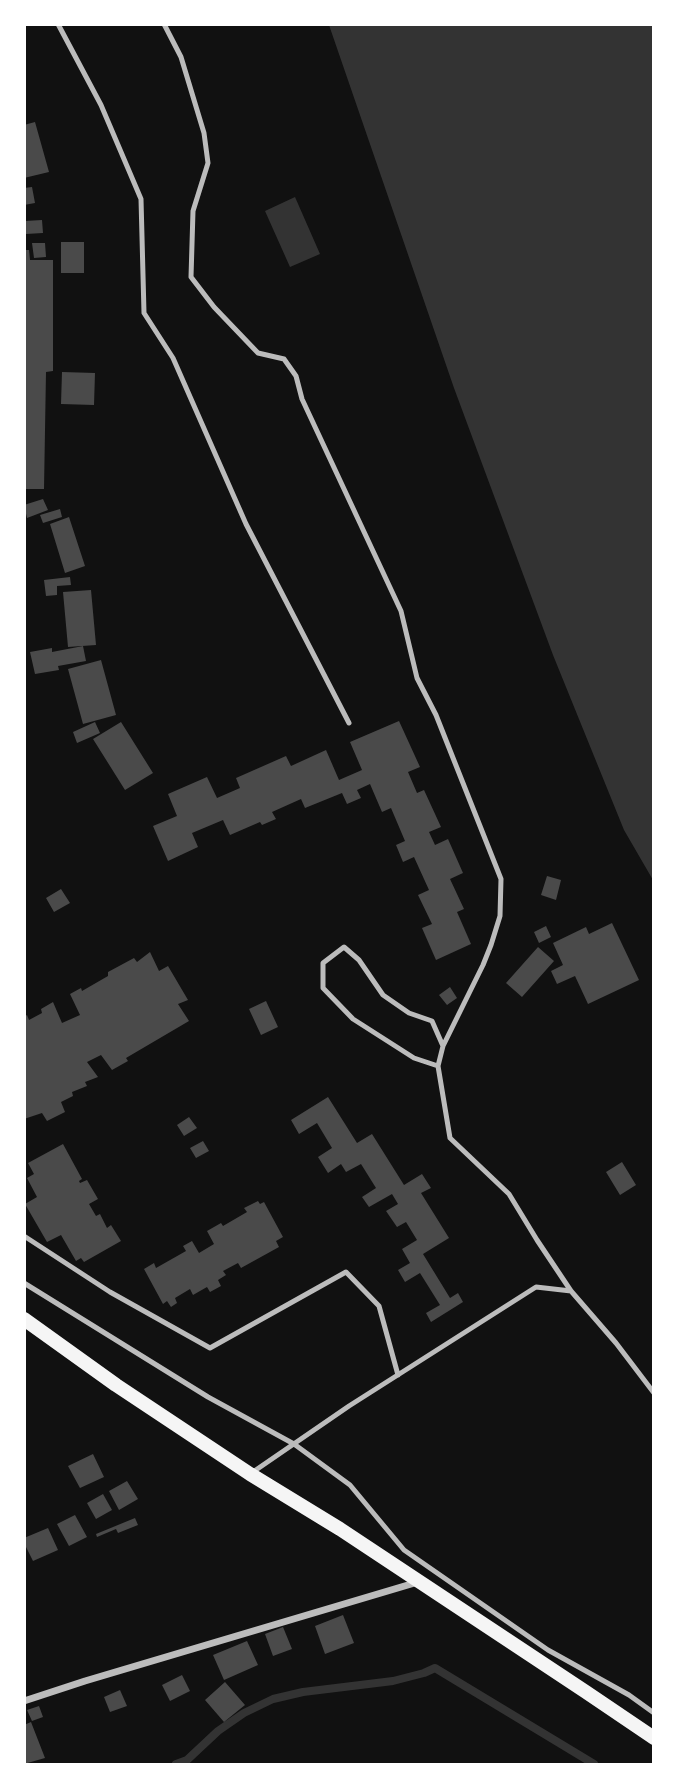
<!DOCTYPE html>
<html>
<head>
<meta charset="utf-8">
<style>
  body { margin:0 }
  #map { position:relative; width:678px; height:1789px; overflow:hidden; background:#111; font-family:"IBM Plex Serif",serif }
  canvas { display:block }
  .frame { position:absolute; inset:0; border:26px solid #fff; pointer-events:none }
</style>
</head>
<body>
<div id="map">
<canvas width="678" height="1789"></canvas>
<div class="frame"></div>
</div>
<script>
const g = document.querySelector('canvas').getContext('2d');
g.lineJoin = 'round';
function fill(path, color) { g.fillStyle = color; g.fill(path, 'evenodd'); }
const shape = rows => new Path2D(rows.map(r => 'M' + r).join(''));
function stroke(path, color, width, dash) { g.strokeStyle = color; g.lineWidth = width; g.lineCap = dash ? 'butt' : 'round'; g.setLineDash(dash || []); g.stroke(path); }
fill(shape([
  [329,25,653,25,653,880,624,830,553,655,454,388],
  [295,197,320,254,290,267,265,211]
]), '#333');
stroke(shape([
  [176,1764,187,1760,218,1731,244,1713,273,1699,303,1692,393,1681,424,1673,435,1668,594,1764]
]), '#333', 8);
fill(shape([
  [35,122,49,172,24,178,24,125],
  [32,187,35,203,24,205,24,188],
  [42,220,43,233,26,234,25,221],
  [61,242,84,242,84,273,61,273],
  [32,243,45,243,46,257,34,258],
  [24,250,29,250,30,260,53,260,53,371,46,372,44,489,24,489],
  [62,372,95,373,94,405,61,404],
  [43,499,48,510,27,518,24,505],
  [60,509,62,517,43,523,40,515],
  [69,517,85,566,65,573,50,524],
  [70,577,71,585,57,586,57,595,46,596,44,580],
  [91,590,96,645,68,647,63,592],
  [83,646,86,661,58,666,59,670,35,674,30,652,52,648,52,652],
  [101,660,116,715,83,724,68,669],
  [399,721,420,767,408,772,417,793,424,790,441,827,429,832,435,845,448,839,463,873,450,879,464,909,457,912,471,944,436,960,422,928,432,924,418,895,429,890,414,857,403,862,396,845,405,841,391,808,382,812,370,784,357,790,361,798,347,804,342,793,305,808,301,799,272,812,276,819,262,825,260,822,230,835,223,820,192,833,198,847,168,861,153,826,177,816,168,794,207,777,217,798,240,788,236,778,286,756,291,766,326,750,339,780,362,770,350,742],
  [95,722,100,733,77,743,73,732],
  [121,722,153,773,125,790,93,739],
  [547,876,561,880,556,900,541,895],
  [61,889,70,903,54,912,46,898],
  [612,923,639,980,588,1004,575,976,557,984,551,971,563,965,553,943,586,927,589,934],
  [546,926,551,937,539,943,534,932],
  [538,947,554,961,522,997,506,983],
  [150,952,159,971,168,966,188,1000,178,1004,189,1021,126,1058,128,1061,112,1070,101,1055,87,1062,98,1077,85,1082,87,1086,72,1092,73,1096,61,1102,65,1112,47,1121,42,1113,24,1119,24,1017,27,1015,29,1020,42,1013,41,1009,53,1002,62,1023,80,1015,70,994,81,988,82,991,108,976,108,972,134,958,137,962],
  [450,987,457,998,447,1005,439,995],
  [266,1001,278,1027,261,1035,249,1009],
  [328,1097,357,1143,372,1134,404,1185,422,1174,431,1188,421,1193,449,1238,423,1254,450,1298,458,1293,463,1302,431,1322,426,1313,440,1305,420,1273,405,1282,398,1270,410,1263,402,1249,417,1240,406,1222,397,1227,386,1211,398,1204,392,1194,369,1207,362,1197,376,1188,361,1164,346,1172,341,1164,328,1173,318,1157,332,1148,317,1123,299,1134,291,1120],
  [189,1117,197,1128,184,1136,177,1125],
  [203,1141,209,1151,196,1158,190,1148],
  [63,1144,82,1179,79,1181,80,1183,87,1180,98,1199,89,1204,96,1216,100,1214,107,1228,111,1225,121,1241,84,1262,81,1258,76,1261,61,1235,47,1242,25,1204,37,1197,27,1178,34,1174,28,1163],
  [622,1162,636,1185,620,1195,606,1172],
  [258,1201,260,1204,264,1202,283,1237,276,1241,279,1247,241,1268,238,1263,223,1271,226,1275,218,1280,221,1286,210,1292,207,1287,193,1295,190,1289,175,1298,177,1303,171,1307,167,1301,163,1304,144,1269,154,1263,156,1268,186,1251,183,1246,192,1241,199,1253,214,1244,207,1231,221,1223,223,1226,247,1212,244,1208],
  [93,1454,104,1477,80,1488,68,1466],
  [127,1481,138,1499,119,1510,109,1491],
  [103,1494,112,1510,96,1519,87,1503],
  [75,1515,87,1537,69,1546,57,1524],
  [135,1518,138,1525,118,1533,116,1529,97,1537,96,1534],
  [48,1528,58,1550,33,1561,24,1543,24,1538],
  [343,1615,354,1643,325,1654,315,1626],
  [283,1627,292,1649,273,1656,265,1634],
  [247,1641,258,1665,224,1680,213,1655],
  [182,1675,190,1691,170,1701,162,1685],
  [225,1682,245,1705,224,1722,205,1700],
  [120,1690,127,1706,110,1712,104,1697],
  [39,1706,43,1717,32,1721,27,1710],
  [31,1722,45,1758,24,1764,24,1725]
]), '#4a4a4a');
stroke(shape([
  [58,24,101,105,141,199,144,313,173,358,246,524,349,723],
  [164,24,181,57,204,133,208,163,193,211,191,277,214,307,258,353,284,359,296,376,302,399,401,611,417,678,436,715,501,879,500,916,491,945,483,965,443,1046],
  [438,1066,414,1058,353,1019,323,988,323,963,344,947,359,960,383,995,409,1013,432,1021,443,1046,438,1066,450,1138,509,1194,537,1240,571,1291],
  [24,1236,110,1292,210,1348,346,1272,379,1306,398,1375],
  [24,1283,208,1397,294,1444,350,1485,404,1550,548,1650,629,1695,654,1713],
  [250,1474,349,1406,536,1287,571,1291,616,1343,654,1393]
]), '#bcbcbc', 5);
stroke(shape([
  [24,1701,85,1681,418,1582]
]), '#bcbcbc', 7);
stroke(shape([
  [24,1319,116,1385,250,1474,340,1529,586,1692,654,1738]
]), '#f5f5f5', 14);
</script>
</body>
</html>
